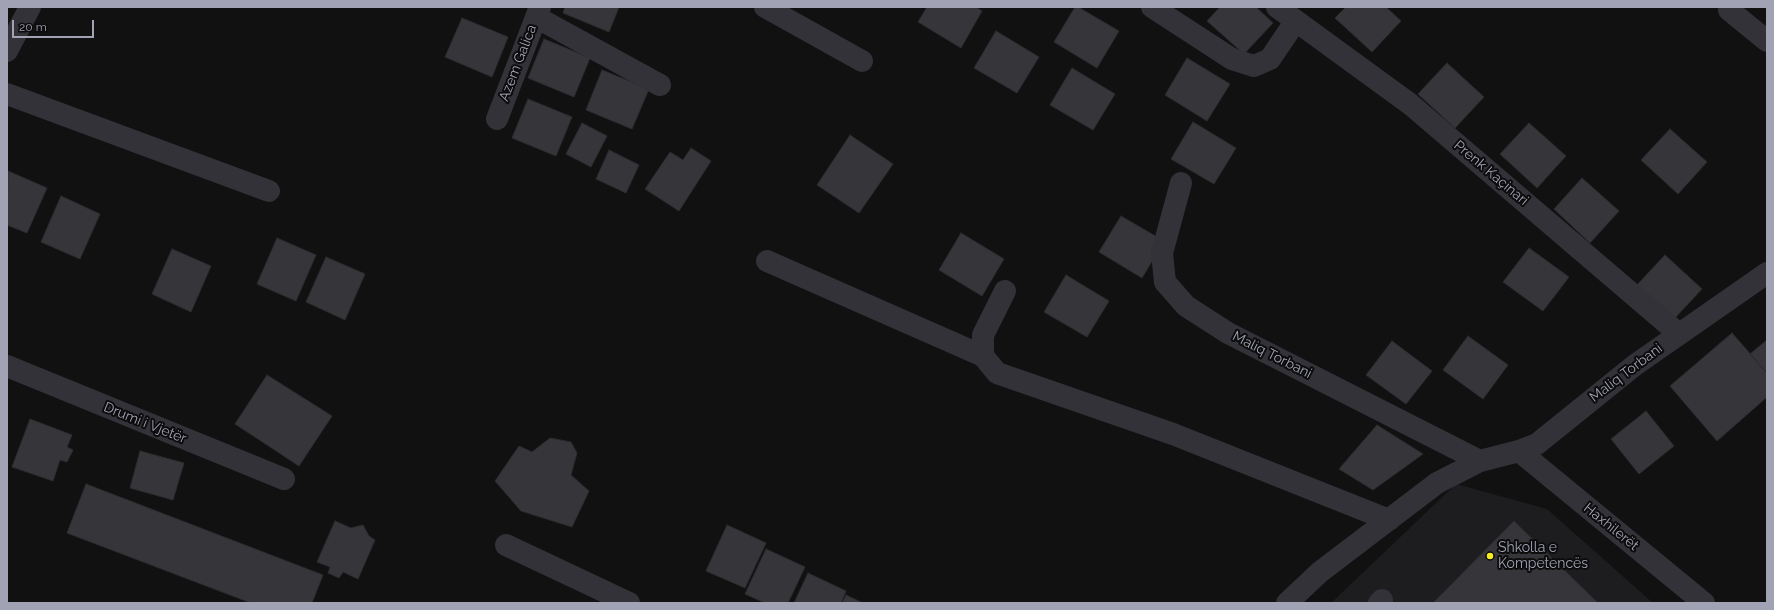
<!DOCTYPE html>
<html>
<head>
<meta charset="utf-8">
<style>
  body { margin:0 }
  #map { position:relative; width:1774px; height:610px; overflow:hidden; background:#111112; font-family:Raleway,sans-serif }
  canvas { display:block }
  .frame { position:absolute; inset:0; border:8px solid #a1a2b4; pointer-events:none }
  .scale { position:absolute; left:12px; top:20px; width:82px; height:18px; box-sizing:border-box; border:2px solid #a1a2b4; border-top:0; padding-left:5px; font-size:12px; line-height:14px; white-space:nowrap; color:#a1a2b4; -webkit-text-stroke:3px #0c0c0d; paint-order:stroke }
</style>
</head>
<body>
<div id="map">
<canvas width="1774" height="610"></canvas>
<div class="frame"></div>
<div class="scale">20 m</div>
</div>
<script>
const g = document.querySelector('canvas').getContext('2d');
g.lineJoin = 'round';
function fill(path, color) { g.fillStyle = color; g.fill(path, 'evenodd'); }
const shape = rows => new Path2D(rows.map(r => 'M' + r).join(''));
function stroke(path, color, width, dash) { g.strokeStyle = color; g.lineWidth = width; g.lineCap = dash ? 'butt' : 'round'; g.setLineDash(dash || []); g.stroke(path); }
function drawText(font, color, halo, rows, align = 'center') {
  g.font = font + ' Raleway,sans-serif'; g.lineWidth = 4; g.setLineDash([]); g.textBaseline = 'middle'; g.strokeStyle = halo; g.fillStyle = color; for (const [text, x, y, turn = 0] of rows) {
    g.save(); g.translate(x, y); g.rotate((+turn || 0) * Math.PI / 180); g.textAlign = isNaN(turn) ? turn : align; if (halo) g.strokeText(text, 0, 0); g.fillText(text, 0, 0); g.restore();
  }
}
fill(shape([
  [1456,484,1547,509,1653,603,1331,603]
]), '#1d1d1f');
const building = shape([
  [565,7,619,7,609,32,563,13,565,7],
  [927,7,976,7,982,11,961,48,918,22,927,7],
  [1075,7,1078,7,1119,31,1097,68,1054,42,1075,7],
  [1220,7,1256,7,1273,23,1244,54,1207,21,1220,7],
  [1346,7,1386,7,1401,21,1372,52,1335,18,1346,7],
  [462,18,508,37,492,77,445,57,462,18],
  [996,31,1039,57,1017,93,974,68,996,31],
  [544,39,590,58,574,97,528,78,544,39],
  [1187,58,1230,84,1207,121,1165,95,1187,58],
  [1447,63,1484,97,1455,128,1418,94,1447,63],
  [1072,68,1115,94,1093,130,1050,105,1072,68],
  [602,70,649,89,632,129,586,110,602,70],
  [528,99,572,117,556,156,512,138,528,99],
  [1193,122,1236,148,1214,184,1171,159,1193,122],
  [582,123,607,136,591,167,566,154,582,123],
  [1529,123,1566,156,1537,188,1500,154,1529,123],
  [1670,129,1707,162,1678,194,1641,160,1670,129],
  [850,135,893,164,859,213,817,185,850,135],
  [691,148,711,161,679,211,645,189,670,152,683,160,691,148],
  [609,150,639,165,626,193,596,179,609,150],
  [8,171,47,188,27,233,7,225,8,171],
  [1582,178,1619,211,1590,243,1554,209,1582,178],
  [61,196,100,214,80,259,41,242,61,196],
  [1121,216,1164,241,1142,278,1099,252,1121,216],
  [961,233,1004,259,982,296,939,270,961,233],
  [277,238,316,255,296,301,257,284,277,238],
  [1529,248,1569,277,1543,311,1503,282,1529,248],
  [172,249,211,266,191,312,152,294,172,249],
  [1665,255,1702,289,1673,320,1636,286,1665,255],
  [326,257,365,274,345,320,306,302,326,257],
  [1066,275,1109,301,1087,337,1044,312,1066,275],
  [1732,333,1767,373,1767,397,1717,441,1670,386,1732,333],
  [1468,336,1508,365,1483,399,1443,370,1468,336],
  [1767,340,1767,373,1750,354,1767,340],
  [1392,341,1432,371,1406,404,1366,375,1392,341],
  [267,375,332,416,299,466,235,424,267,375],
  [1646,411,1674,446,1639,474,1611,439,1646,411],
  [30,419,72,435,67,447,73,450,67,462,60,460,53,481,12,467,30,419],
  [1377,425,1423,454,1373,490,1339,469,1377,425],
  [550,438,571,442,577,453,571,475,589,491,572,527,521,511,495,481,519,446,532,452,550,438],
  [140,451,184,463,173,500,130,488,140,451],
  [86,484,323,575,312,603,251,603,67,533,86,484],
  [335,521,351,528,363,525,369,536,375,540,358,579,343,572,339,578,328,573,330,567,317,562,335,521],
  [1514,521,1598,603,1433,603,1514,521],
  [727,525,766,543,745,588,706,571,727,525],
  [766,549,805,567,788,603,765,603,745,594,766,549],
  [808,573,846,591,841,603,794,603,808,573],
  [846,595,863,603,842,603,846,595]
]);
fill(building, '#36363a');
stroke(building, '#2c2b2e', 1);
stroke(shape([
  [765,7,862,61],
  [1152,7,1232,59,1254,66,1270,59,1295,22],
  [1277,7,1410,104,1679,334],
  [1729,10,1767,41],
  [536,17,660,85],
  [7,51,30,7],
  [7,94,269,191],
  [497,119,540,7],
  [1181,183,1162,253,1165,282,1186,306,1228,333,1480,461],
  [767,261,983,356],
  [1005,291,983,335,983,356,997,373,1173,434,1389,520],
  [7,366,284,479],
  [1519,451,1704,603],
  [506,545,629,603],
  [1287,603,1320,572,1437,483,1480,461,1519,451,1537,444,1635,365,1767,273],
  [1379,603,1382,600]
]), '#323238', 22);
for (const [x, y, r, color] of [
  [1490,556,4,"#f9eb22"]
]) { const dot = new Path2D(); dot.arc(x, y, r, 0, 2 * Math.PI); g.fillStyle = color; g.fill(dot); stroke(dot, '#0c0c0d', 1.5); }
drawText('14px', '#a1a2b4', '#0c0c0d', [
  ["Azem Galica",518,63,-69],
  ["Prenk Kaçinari",1491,173,40],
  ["Maliq Torbani",1272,355,27],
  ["Maliq Torbani",1626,373,-37],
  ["Drumi i Vjetër",145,423,22],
  ["Haxhilerët",1611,527,39]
]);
drawText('14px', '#a1a2b4', '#0c0c0d', [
  ["Shkolla e",1498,548],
  ["Kompetencës",1498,564]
], 'left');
</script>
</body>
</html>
